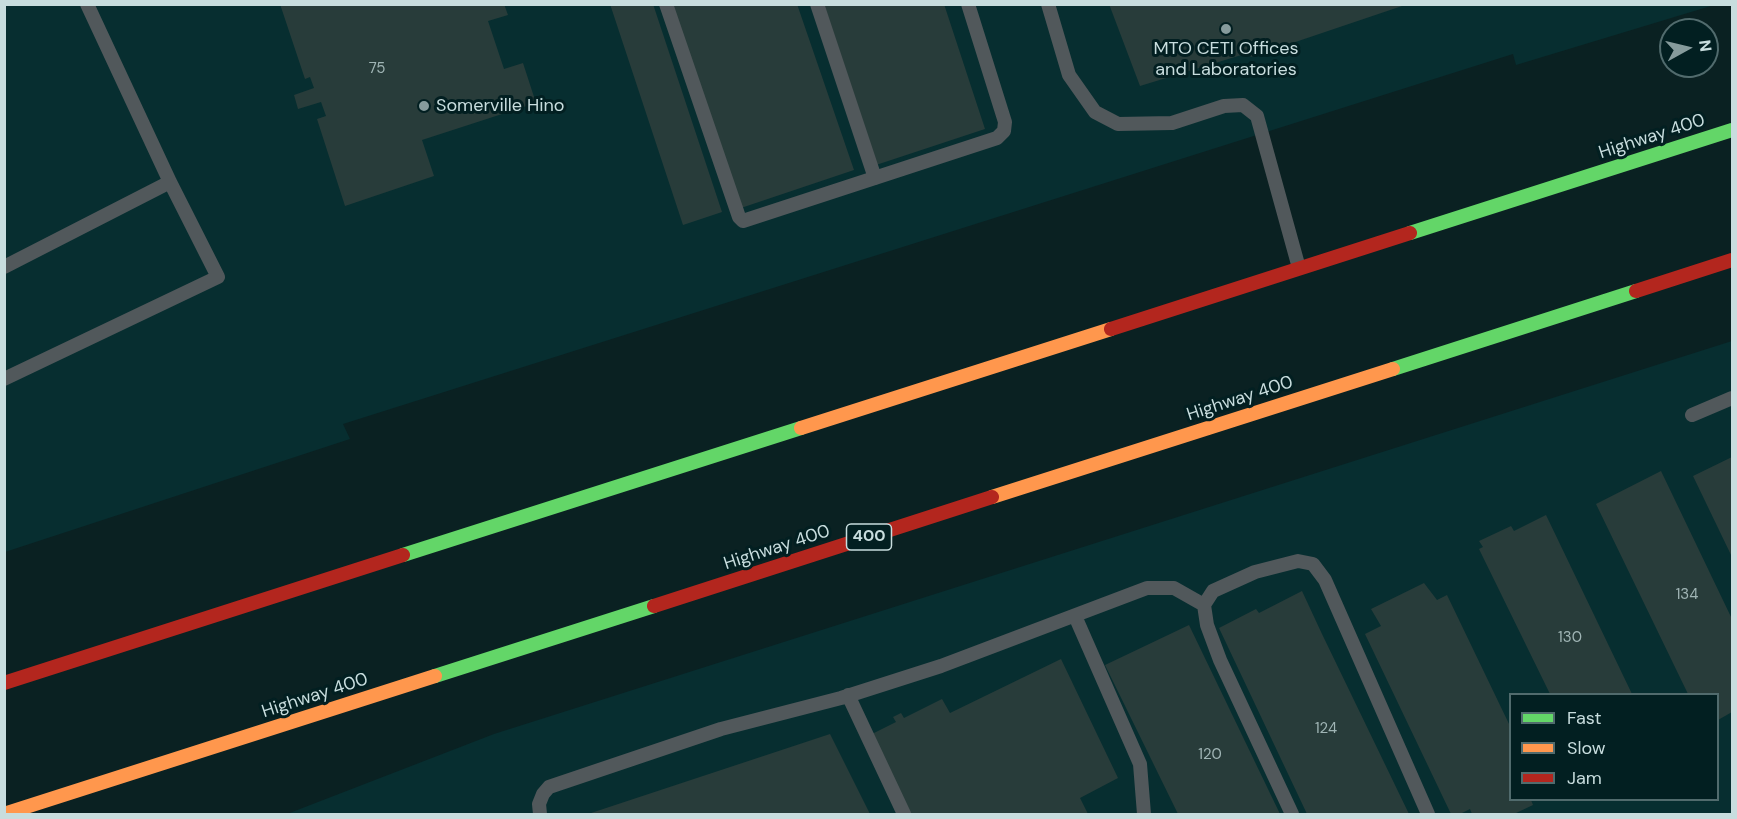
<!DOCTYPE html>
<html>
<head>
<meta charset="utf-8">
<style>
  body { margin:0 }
  #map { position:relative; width:1737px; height:819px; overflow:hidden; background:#0a2122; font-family:"DM Sans",sans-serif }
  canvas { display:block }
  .frame { position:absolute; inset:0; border:6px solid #c8ddde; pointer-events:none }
  .legend { position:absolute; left:1509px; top:693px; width:210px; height:108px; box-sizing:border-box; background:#021f21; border:2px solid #516b6d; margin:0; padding:8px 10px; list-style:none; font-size:18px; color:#c8ddde }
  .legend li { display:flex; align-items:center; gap:12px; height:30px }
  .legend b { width:30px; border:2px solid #516b6d }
  .north { position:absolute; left:1659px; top:18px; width:60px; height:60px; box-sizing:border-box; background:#021f21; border:2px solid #516b6d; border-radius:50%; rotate:82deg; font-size:16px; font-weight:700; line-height:24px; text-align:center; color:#c8ddde }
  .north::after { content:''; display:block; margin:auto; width:21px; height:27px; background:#869b9c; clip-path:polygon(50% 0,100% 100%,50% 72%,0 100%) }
</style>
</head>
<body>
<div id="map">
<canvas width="1737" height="819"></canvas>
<div class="frame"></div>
<ul class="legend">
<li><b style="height:8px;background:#63d668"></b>Fast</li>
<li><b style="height:8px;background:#ff974d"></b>Slow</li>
<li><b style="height:8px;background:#b3261e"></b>Jam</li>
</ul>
<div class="north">N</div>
</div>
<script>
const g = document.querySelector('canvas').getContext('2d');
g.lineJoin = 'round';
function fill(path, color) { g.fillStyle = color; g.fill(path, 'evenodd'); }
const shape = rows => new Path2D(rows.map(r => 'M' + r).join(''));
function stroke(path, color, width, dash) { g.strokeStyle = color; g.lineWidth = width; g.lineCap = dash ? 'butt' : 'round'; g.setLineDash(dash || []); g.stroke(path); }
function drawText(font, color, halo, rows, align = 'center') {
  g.font = font + ' "DM Sans",sans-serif'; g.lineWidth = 6; g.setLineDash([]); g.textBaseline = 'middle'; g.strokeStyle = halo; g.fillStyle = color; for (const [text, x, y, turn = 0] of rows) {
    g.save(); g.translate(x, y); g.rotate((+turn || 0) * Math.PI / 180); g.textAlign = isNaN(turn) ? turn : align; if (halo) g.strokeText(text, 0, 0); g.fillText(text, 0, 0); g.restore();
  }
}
fill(shape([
  [4,5,1714,5,1516,65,1513,54,343,424,350,439,5,552],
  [1732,341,1732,814,287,814,494,734],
  [1510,694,1718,694,1718,800,1510,800]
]), '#072e30');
fill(shape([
  [280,4,504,4,508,15,488,21,504,69,523,63,536,103,422,140,434,176,345,206,317,119,326,116,321,102,298,109,294,95,314,88,310,77,305,79],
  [610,4,653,4,722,212,683,225],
  [672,4,797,4,854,170,741,208],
  [820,4,944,4,985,129,873,166],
  [1109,4,1405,4,1405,5,1251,57,1248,53,1140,86],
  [1732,457,1732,557,1693,476],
  [1661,471,1732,619,1732,712,1718,720,1718,694,1688,694,1596,504],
  [1546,515,1632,694,1550,694,1479,549,1483,547,1479,541,1511,526,1514,531],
  [1424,583,1437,600,1447,595,1510,726,1510,800,1531,800,1533,805,1514,814,1472,814,1470,809,1460,814,1451,814,1365,634,1381,626,1371,609],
  [1302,591,1322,634,1409,814,1307,814,1219,628,1256,609,1259,613],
  [1189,625,1280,814,1178,814,1105,665],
  [1061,659,1118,778,1080,798,1088,814,906,814,868,736,896,722,893,717,901,713,904,718,942,699,950,713],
  [830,734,870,814,588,814]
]), '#283c3a');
stroke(shape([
  [666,4,739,217,743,221,997,138,1004,131,1005,122,968,4],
  [817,4,875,178],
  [1048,4,1069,75,1095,112,1118,124,1172,123,1224,106,1243,105,1257,116,1299,268],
  [4,267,170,182],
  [4,379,218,277,170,182,87,4],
  [1692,415,1732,398],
  [1075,616,1140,764,1144,814],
  [848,695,904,814],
  [540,814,539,804,543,794,549,787,721,729,841,698,941,666,1147,588,1174,588,1204,605],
  [1292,814,1220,660,1207,625,1204,605,1213,591,1255,572,1298,561,1313,564,1325,580,1428,814]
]), '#51585b', 14);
stroke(shape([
  [1410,233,1732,130],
  [1393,369,1636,291],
  [403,555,801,428],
  [435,676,654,606]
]), '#63d668', 14);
stroke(shape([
  [801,428,1111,329],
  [992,497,1393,369],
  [4,814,435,676]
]), '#ff974d', 14);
stroke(shape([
  [1636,291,1732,260],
  [1111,329,1410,233],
  [654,606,992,497],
  [4,683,403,555]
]), '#b3261e', 14);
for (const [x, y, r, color] of [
  [1226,29,6,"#869b9c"],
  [424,106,6,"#869b9c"]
]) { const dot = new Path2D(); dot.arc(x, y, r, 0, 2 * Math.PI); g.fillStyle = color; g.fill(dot); stroke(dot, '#021f21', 2); }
drawText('15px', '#a0b5b5', null, [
  ["75",377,69],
  ["134",1687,595],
  ["130",1570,638],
  ["124",1326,729],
  ["120",1210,755]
]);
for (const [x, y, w] of [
  [869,537,45]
]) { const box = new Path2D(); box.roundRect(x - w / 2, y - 13, w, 26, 4.5); g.fillStyle = '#021f21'; g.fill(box); stroke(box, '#c8ddde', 1.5); }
drawText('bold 16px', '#c8ddde', null, [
  ["400",869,537]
]);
drawText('18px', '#c8ddde', '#021f21', [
  ["MTO CETI Offices",1226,49],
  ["and Laboratories",1226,70],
  ["Somerville Hino",436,106,"left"]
]);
drawText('18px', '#c8ddde', '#021f21', [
  ["Highway 400",1652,137,-18],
  ["Highway 400",1240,399,-18],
  ["Highway 400",777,548,-18],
  ["Highway 400",315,696,-18]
]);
</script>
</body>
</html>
